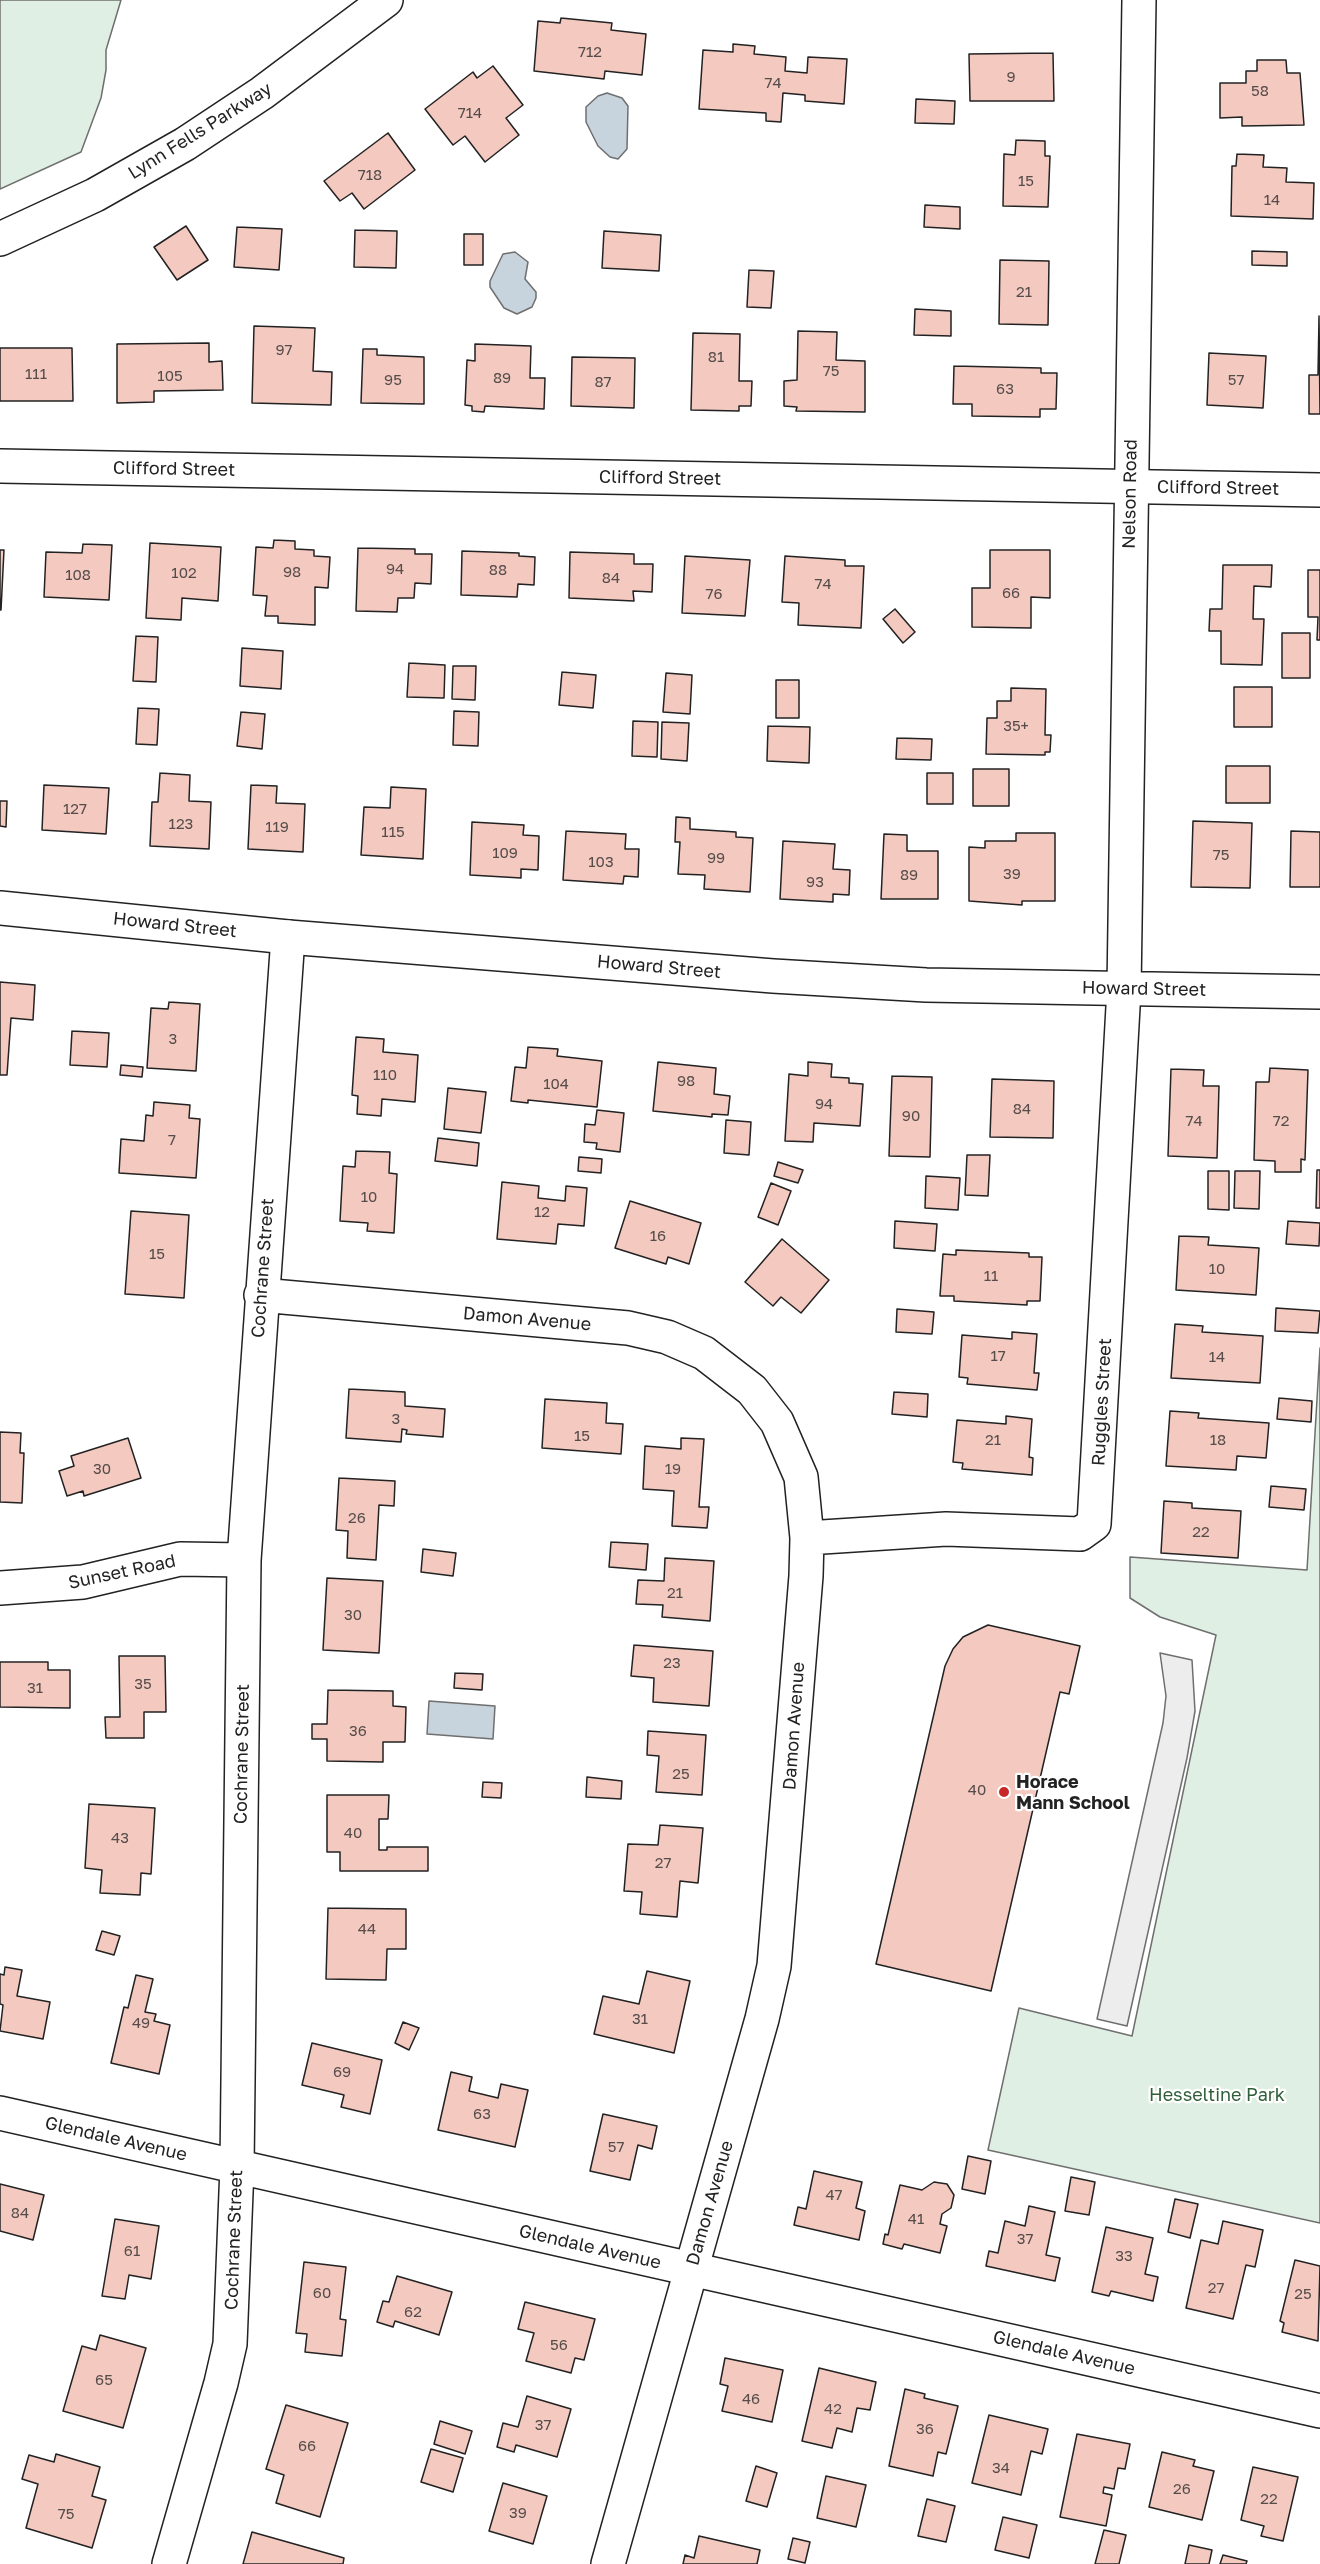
<!DOCTYPE html>
<html>
<head>
<meta charset="utf-8">
<style>
  body { margin:0 }
  canvas { display:block; background:#fff }
</style>
</head>
<body>
<canvas width="1320" height="2564"></canvas>
<script>
const g = document.querySelector('canvas').getContext('2d');
g.lineJoin = 'round';
function fill(path, color) { g.fillStyle = color; g.fill(path, 'evenodd'); }
const shape = rows => new Path2D(rows.map(r => 'M' + r).join(''));
function stroke(path, color, width, dash) { g.strokeStyle = color; g.lineWidth = width; g.lineCap = dash ? 'butt' : 'round'; g.setLineDash(dash || []); g.stroke(path); }
function drawText(font, color, halo, rows, align = 'center') {
  g.font = font + ' "Golos Text",sans-serif'; g.lineWidth = 4.5; g.setLineDash([]); g.textBaseline = 'middle'; g.strokeStyle = halo; g.fillStyle = color; for (const [text, x, y, turn = 0] of rows) {
    g.save(); g.translate(x, y); g.rotate((+turn || 0) * Math.PI / 180); g.textAlign = isNaN(turn) ? turn : align; if (halo) g.strokeText(text, 0, 0); g.fillText(text, 0, 0); g.restore();
  }
}
const green = shape([
  [0,0,121,0,106,50,106,70,101,98,81,152,0,189,0,0],
  [1320,1348,1320,2223,988,2150,1019,2008,1132,2036,1216,1635,1160,1617,1130,1598,1130,1557,1307,1570,1320,1348]
]);
fill(green, '#e0efe3');
stroke(green, '#6f6f6f', 1.5);
const parking = shape([
  [1160,1653,1192,1660,1195,1711,1187,1758,1127,2026,1097,2019,1163,1723,1166,1696,1160,1653]
]);
fill(parking, '#ededed');
stroke(parking, '#6f6f6f', 1.5);
const water = shape([
  [607,93,622,98,628,106,627,149,618,159,610,157,598,146,586,122,586,107,598,96,607,93],
  [515,252,528,262,525,279,536,292,536,298,532,307,517,314,504,308,490,287,490,281,503,254,515,252],
  [429,1701,495,1706,493,1739,427,1734,429,1701]
]);
fill(water, '#c7d3dd');
stroke(water, '#6f6f6f', 1.5);
const building = shape([
  [561,18,612,23,611,30,646,34,642,75,605,71,604,79,534,71,538,21,560,23,561,18],
  [733,44,755,46,754,54,786,57,785,71,807,73,808,57,847,59,844,104,805,101,805,95,783,93,781,122,766,121,766,113,699,109,703,50,733,52,733,44],
  [1053,53,1054,101,970,101,969,54,1053,53],
  [1257,60,1286,60,1287,73,1300,73,1304,125,1242,126,1242,117,1220,118,1220,83,1246,83,1246,71,1257,71,1257,60],
  [493,66,523,105,506,118,519,135,485,162,465,136,453,145,425,109,473,72,477,78,493,66],
  [916,99,955,101,954,124,915,123,916,99],
  [388,133,415,170,364,209,352,193,340,201,324,181,388,133],
  [1016,140,1045,141,1045,156,1050,156,1048,207,1003,206,1004,154,1015,155,1016,140],
  [1237,154,1264,155,1263,167,1287,168,1286,182,1314,183,1313,219,1231,216,1232,166,1236,166,1237,154],
  [925,205,960,207,960,229,924,227,925,205],
  [186,226,208,260,177,280,154,247,186,226],
  [237,227,282,229,279,270,234,267,237,227],
  [355,230,397,231,396,268,354,267,355,230],
  [604,231,661,235,659,271,602,268,604,231],
  [464,234,483,234,483,265,464,265,464,234],
  [1252,251,1287,252,1287,266,1252,265,1252,251],
  [1000,260,1049,261,1048,325,999,324,1000,260],
  [749,270,774,271,771,308,747,307,749,270],
  [915,309,951,311,951,336,914,335,915,309],
  [1319,316,1320,414,1309,414,1309,375,1318,375,1319,316],
  [254,326,315,328,313,371,332,372,331,405,252,403,254,326],
  [798,331,837,332,836,360,865,361,865,412,796,411,797,407,784,406,784,381,797,380,798,331],
  [693,333,740,334,739,381,752,381,751,406,739,406,739,411,691,410,693,333],
  [209,343,209,362,222,361,223,390,154,391,154,402,117,403,117,344,209,343],
  [475,344,531,346,530,378,545,378,544,409,485,406,484,412,472,411,472,406,465,405,467,360,475,361,475,344],
  [0,348,72,348,73,401,0,401,0,348],
  [363,349,377,349,377,355,424,357,424,404,361,403,363,349],
  [1209,353,1266,356,1263,408,1207,405,1209,353],
  [572,357,635,358,634,408,571,406,572,357],
  [954,366,1041,368,1041,373,1057,373,1056,409,1040,409,1040,417,972,416,972,404,953,404,954,366],
  [274,540,295,541,295,549,314,550,314,556,330,557,328,588,315,587,315,625,278,623,278,616,265,616,267,596,253,595,256,547,273,548,274,540],
  [150,543,221,547,218,601,182,598,181,620,146,618,150,543],
  [83,544,112,545,109,600,44,597,46,552,82,553,83,544],
  [358,548,415,549,415,554,432,554,431,584,415,583,414,598,398,598,397,612,356,611,358,548],
  [0,550,4,550,1,610,0,610,0,550],
  [990,550,1050,550,1050,598,1031,597,1031,628,972,627,972,588,990,588,990,550],
  [462,551,519,553,519,556,535,557,534,585,518,584,517,597,461,595,462,551],
  [570,552,634,554,634,564,653,564,652,592,633,591,634,601,569,598,570,552],
  [685,556,750,560,745,616,682,613,685,556],
  [785,556,845,560,845,566,864,566,861,628,798,625,799,603,782,602,785,556],
  [1223,565,1272,565,1271,587,1254,586,1253,619,1264,619,1262,665,1221,664,1221,631,1209,631,1210,609,1222,609,1223,565],
  [1308,570,1320,570,1320,640,1317,640,1318,617,1308,617,1308,570],
  [895,609,915,632,903,643,883,619,895,609],
  [1282,633,1310,633,1310,678,1282,678,1282,633],
  [136,636,158,637,156,682,133,681,136,636],
  [242,648,283,651,281,689,240,686,242,648],
  [409,663,445,665,444,698,407,697,409,663],
  [453,666,476,666,475,700,452,699,453,666],
  [562,672,596,675,593,708,559,705,562,672],
  [666,673,692,675,690,714,663,712,666,673],
  [776,680,799,680,799,718,776,718,776,680],
  [1234,687,1272,687,1272,727,1234,727,1234,687],
  [1011,688,1046,689,1045,735,1051,735,1050,752,1045,752,1045,755,986,754,987,718,997,718,997,701,1011,701,1011,688],
  [138,708,159,709,157,745,136,744,138,708],
  [454,711,479,712,478,746,453,745,454,711],
  [241,712,265,714,262,749,237,746,241,712],
  [633,721,658,722,657,757,632,756,633,721],
  [662,722,689,723,687,761,661,759,662,722],
  [768,726,810,727,809,763,767,761,768,726],
  [897,738,932,739,931,760,896,759,897,738],
  [1226,766,1270,766,1270,803,1226,803,1226,766],
  [973,769,1009,769,1009,806,973,806,973,769],
  [160,773,190,775,189,801,211,802,209,849,150,846,152,802,158,802,160,773],
  [927,773,953,773,953,804,927,804,927,773],
  [44,785,109,788,106,834,42,830,44,785],
  [251,785,277,786,276,803,305,804,303,852,248,849,251,785],
  [391,787,426,789,423,859,361,855,364,807,390,808,391,787],
  [0,801,7,801,6,827,0,826,0,801],
  [676,817,690,818,690,829,736,832,736,837,753,838,750,892,704,889,705,875,678,874,680,842,675,842,676,817],
  [1193,821,1252,823,1250,888,1191,887,1193,821],
  [472,822,524,825,523,835,539,836,538,870,521,869,521,878,470,875,472,822],
  [566,831,626,834,625,849,639,849,638,877,624,876,623,884,563,880,566,831],
  [1291,831,1320,832,1320,887,1290,887,1291,831],
  [1016,833,1055,833,1055,901,1022,901,1022,905,969,901,969,847,985,848,985,841,1016,841,1016,833],
  [884,834,907,835,907,851,938,851,938,899,881,899,884,834],
  [783,841,835,844,833,869,850,870,849,895,833,894,833,902,780,899,783,841],
  [0,982,35,985,33,1020,11,1018,7,1075,0,1075,0,982],
  [169,1002,200,1004,196,1071,147,1068,151,1008,168,1009,169,1002],
  [72,1031,109,1033,107,1067,70,1065,72,1031],
  [356,1037,384,1039,383,1052,418,1055,415,1102,382,1099,381,1116,357,1114,358,1096,352,1095,356,1037],
  [528,1047,558,1049,557,1056,602,1061,597,1107,528,1100,528,1103,511,1101,515,1067,526,1068,528,1047],
  [658,1062,716,1068,714,1094,730,1096,728,1115,712,1114,712,1117,653,1111,658,1062],
  [808,1062,832,1064,831,1077,849,1078,849,1083,863,1084,860,1126,814,1123,813,1142,785,1141,789,1074,808,1076,808,1062],
  [121,1065,143,1067,142,1077,120,1075,121,1065],
  [1270,1068,1308,1070,1305,1160,1301,1159,1301,1172,1275,1172,1275,1161,1254,1160,1256,1082,1269,1082,1270,1068],
  [1171,1069,1204,1070,1203,1086,1219,1086,1217,1158,1168,1156,1171,1069],
  [892,1076,932,1077,930,1157,889,1156,892,1076],
  [992,1079,1054,1081,1053,1138,990,1137,992,1079],
  [448,1088,486,1092,481,1133,444,1129,448,1088],
  [154,1102,190,1105,189,1118,200,1119,196,1178,119,1173,121,1139,144,1141,146,1115,153,1116,154,1102],
  [597,1110,624,1113,620,1152,596,1149,597,1143,584,1142,585,1124,595,1125,597,1110],
  [726,1120,751,1122,749,1155,724,1153,726,1120],
  [438,1138,479,1143,477,1166,435,1161,438,1138],
  [356,1151,390,1152,389,1173,397,1174,394,1233,367,1231,368,1223,340,1221,343,1166,355,1167,356,1151],
  [967,1155,990,1155,988,1196,965,1195,967,1155],
  [579,1157,602,1159,601,1173,578,1171,579,1157],
  [778,1162,803,1170,798,1183,774,1176,778,1162],
  [1317,1170,1320,1170,1320,1208,1316,1208,1317,1170],
  [1208,1171,1229,1171,1229,1210,1208,1209,1208,1171],
  [1235,1171,1260,1171,1259,1209,1234,1208,1235,1171],
  [926,1176,960,1178,958,1210,925,1208,926,1176],
  [502,1182,539,1186,538,1198,565,1201,566,1186,587,1188,584,1226,558,1224,556,1244,497,1239,502,1182],
  [771,1183,791,1191,778,1225,758,1217,771,1183],
  [630,1201,701,1223,689,1264,668,1257,666,1264,615,1248,630,1201],
  [131,1211,189,1215,184,1298,125,1294,131,1211],
  [895,1221,937,1224,935,1251,894,1248,895,1221],
  [1288,1221,1320,1223,1319,1246,1286,1244,1288,1221],
  [1179,1236,1209,1237,1208,1245,1259,1248,1256,1295,1176,1290,1179,1236],
  [782,1239,829,1280,801,1313,781,1297,773,1306,745,1282,782,1239],
  [956,1250,1029,1253,1029,1257,1042,1257,1040,1301,1027,1301,1027,1305,954,1301,954,1296,940,1296,943,1254,956,1255,956,1250],
  [1276,1308,1320,1311,1318,1333,1275,1331,1276,1308],
  [897,1309,934,1312,932,1334,896,1332,897,1309],
  [1175,1324,1203,1326,1202,1332,1263,1336,1260,1383,1171,1378,1175,1324],
  [1012,1332,1037,1334,1034,1373,1039,1373,1037,1390,967,1384,968,1378,959,1377,962,1335,1012,1339,1012,1332],
  [349,1389,405,1392,405,1406,445,1409,443,1437,406,1434,407,1430,402,1429,401,1442,346,1438,349,1389],
  [894,1392,928,1394,927,1417,892,1414,894,1392],
  [1279,1398,1312,1401,1311,1422,1277,1419,1279,1398],
  [545,1399,607,1403,606,1423,623,1424,621,1454,542,1448,545,1399],
  [1170,1411,1199,1413,1198,1418,1269,1423,1266,1458,1237,1456,1236,1470,1166,1466,1170,1411],
  [1006,1416,1032,1419,1029,1457,1033,1458,1032,1475,962,1469,963,1463,953,1462,957,1420,1006,1424,1006,1416],
  [0,1432,21,1433,20,1453,24,1453,22,1503,0,1502,0,1432],
  [128,1438,141,1478,84,1496,83,1491,67,1496,59,1471,74,1466,71,1456,128,1438],
  [681,1438,704,1439,699,1507,709,1507,707,1528,672,1526,674,1491,643,1489,645,1446,681,1449,681,1438],
  [339,1478,395,1481,394,1506,379,1505,376,1560,347,1558,348,1531,336,1530,339,1478],
  [1271,1486,1306,1489,1304,1510,1269,1507,1271,1486],
  [1164,1501,1192,1503,1192,1508,1241,1511,1238,1558,1161,1553,1164,1501],
  [611,1542,648,1544,646,1570,609,1567,611,1542],
  [423,1549,456,1553,453,1576,421,1572,423,1549],
  [665,1558,714,1561,710,1621,662,1617,663,1605,636,1604,638,1580,664,1581,665,1558],
  [327,1578,383,1581,379,1653,323,1650,327,1578],
  [988,1625,1080,1646,1069,1694,1060,1692,991,1991,876,1964,945,1666,953,1649,963,1637,988,1625],
  [634,1645,713,1651,709,1706,653,1702,654,1678,631,1676,634,1645],
  [119,1656,165,1656,166,1712,144,1712,144,1738,106,1738,105,1717,120,1717,119,1656],
  [0,1662,48,1662,48,1670,70,1670,70,1708,0,1707,0,1662],
  [455,1673,483,1674,482,1690,454,1688,455,1673],
  [328,1690,393,1691,393,1706,406,1707,405,1742,383,1742,383,1762,327,1761,327,1739,312,1739,312,1724,327,1724,328,1690],
  [648,1731,706,1735,702,1795,656,1792,659,1756,647,1755,648,1731],
  [587,1777,622,1781,621,1799,586,1797,587,1777],
  [483,1782,502,1783,501,1798,482,1797,483,1782],
  [327,1795,389,1795,388,1819,379,1819,379,1850,387,1850,387,1847,428,1847,428,1871,340,1871,340,1852,327,1852,327,1795],
  [89,1804,155,1808,151,1874,141,1873,140,1895,100,1893,102,1870,85,1868,89,1804],
  [660,1825,703,1828,698,1883,680,1881,677,1917,640,1914,642,1892,624,1891,628,1844,658,1845,660,1825],
  [328,1908,406,1909,406,1949,387,1949,386,1980,326,1979,328,1908],
  [102,1931,120,1936,114,1955,96,1950,102,1931],
  [5,1967,22,1970,17,1996,50,2002,43,2039,0,2031,3,2005,0,2004,0,1974,4,1975,5,1967],
  [647,1971,690,1981,674,2053,594,2034,603,1996,639,2004,647,1971],
  [136,1975,153,1979,145,2012,156,2014,154,2021,170,2025,159,2074,111,2063,124,2007,128,2008,136,1975],
  [403,2022,419,2028,409,2050,395,2043,403,2022],
  [312,2043,382,2060,370,2114,341,2107,344,2095,302,2085,312,2043],
  [451,2072,472,2077,469,2091,498,2098,501,2084,528,2090,515,2147,438,2130,451,2072],
  [603,2114,657,2126,652,2149,638,2145,630,2180,590,2171,603,2114],
  [968,2156,991,2161,985,2194,962,2189,968,2156],
  [814,2171,862,2182,856,2208,865,2211,859,2240,794,2225,798,2207,806,2209,814,2171],
  [1071,2177,1095,2182,1089,2215,1065,2211,1071,2177],
  [934,2182,947,2184,954,2195,951,2208,942,2214,940,2224,947,2226,940,2253,904,2244,902,2249,883,2244,885,2234,888,2235,900,2185,922,2190,934,2182],
  [0,2184,44,2195,33,2240,0,2231,0,2184],
  [1175,2199,1198,2204,1190,2238,1168,2232,1175,2199],
  [1029,2206,1055,2212,1046,2255,1060,2258,1055,2281,986,2266,989,2251,998,2253,1005,2221,1025,2226,1029,2206],
  [115,2219,159,2226,151,2279,129,2275,125,2299,102,2296,115,2219],
  [1223,2221,1263,2230,1255,2267,1246,2265,1233,2319,1186,2308,1201,2240,1218,2244,1223,2221],
  [1106,2227,1153,2238,1145,2274,1158,2277,1153,2301,1111,2291,1109,2296,1092,2292,1106,2227],
  [1295,2260,1320,2266,1318,2341,1282,2332,1284,2323,1280,2321,1295,2260],
  [304,2262,346,2267,340,2319,346,2320,342,2356,305,2352,307,2334,296,2333,304,2262],
  [397,2276,452,2292,439,2335,395,2321,393,2327,377,2322,383,2301,389,2302,397,2276],
  [525,2302,595,2319,584,2360,575,2358,571,2373,526,2361,534,2333,518,2329,525,2302],
  [100,2335,146,2348,123,2428,63,2411,82,2346,96,2350,100,2335],
  [725,2358,783,2370,772,2422,722,2411,728,2386,720,2384,725,2358],
  [819,2368,876,2382,870,2410,857,2408,852,2432,837,2428,832,2448,802,2441,819,2368],
  [905,2389,925,2394,924,2398,958,2406,946,2454,938,2452,933,2476,889,2466,905,2389],
  [527,2396,571,2409,557,2457,516,2445,514,2452,497,2447,503,2423,518,2427,527,2396],
  [286,2405,348,2423,320,2517,276,2503,284,2475,266,2469,286,2405],
  [989,2415,1048,2429,1042,2454,1031,2451,1021,2495,972,2483,989,2415],
  [440,2421,472,2431,465,2454,434,2444,440,2421],
  [1077,2434,1130,2444,1125,2469,1118,2468,1114,2489,1104,2487,1103,2493,1112,2495,1106,2526,1060,2517,1077,2434],
  [431,2449,463,2458,453,2492,421,2482,431,2449],
  [1162,2452,1195,2460,1193,2466,1214,2471,1202,2520,1149,2507,1162,2452],
  [56,2454,100,2467,92,2496,106,2500,92,2548,26,2528,38,2484,22,2479,29,2455,54,2462,56,2454],
  [756,2466,777,2473,767,2507,746,2501,756,2466],
  [1253,2467,1298,2477,1283,2541,1261,2536,1264,2526,1241,2520,1253,2467],
  [826,2476,866,2485,856,2527,817,2518,826,2476],
  [503,2483,547,2496,533,2544,489,2531,503,2483],
  [927,2499,955,2506,946,2542,918,2536,927,2499],
  [1003,2517,1037,2525,1029,2558,995,2550,1003,2517],
  [1104,2530,1126,2535,1119,2564,1095,2564,1104,2530],
  [252,2532,344,2558,343,2564,243,2564,252,2532],
  [699,2536,760,2550,757,2564,683,2564,685,2555,694,2558,699,2536],
  [793,2538,810,2542,805,2563,788,2559,793,2538],
  [1189,2545,1212,2550,1209,2564,1185,2564,1189,2545],
  [1223,2555,1247,2561,1246,2564,1220,2564,1223,2555]
]);
fill(building, '#f3c9c0');
stroke(building, '#222', 1.5);
const street = shape([
  [0,466,1320,490],
  [261,1295,628,1328,667,1337,704,1353,752,1390,777,1422,801,1477,807,1538,806,1576,774,1966,762,2019,608,2564],
  [807,1538,946,1529,1080,1534,1094,1524,1124,989],
  [0,1588,83,1582,180,1559,244,1560],
  [0,2113,1320,2411],
  [169,2564,221,2383,230,2344,237,2167,244,1560,288,937]
]);
const secondary = shape([
  [0,908,288,937,773,976,926,985,1320,992],
  [1124,989,1139,0]
]);
const primary = shape([
  [0,239,95,195,185,144,262,93,386,0]
]);
stroke(street, '#222', 36);
stroke(secondary, '#222', 36);
stroke(primary, '#222', 36);
stroke(street, '#fff', 33);
stroke(secondary, '#fff', 33);
stroke(primary, '#fff', 33);
for (const [x, y, r, color] of [
  [1004,1792,6,"#c62828"]
]) { const dot = new Path2D(); dot.arc(x, y, r, 0, 2 * Math.PI); g.fillStyle = color; g.fill(dot); stroke(dot, '#fff', 2); }
drawText('15px', '#564c4a', null, [
  ["712",590,52],
  ["9",1011,77],
  ["74",773,83],
  ["58",1260,91],
  ["714",470,113],
  ["718",370,175],
  ["15",1026,181],
  ["14",1272,200],
  ["21",1024,292],
  ["97",284,350],
  ["81",716,357],
  ["75",831,371],
  ["111",36,374],
  ["105",170,376],
  ["89",502,378],
  ["95",393,380],
  ["57",1236,380],
  ["87",603,382],
  ["63",1005,389],
  ["94",395,569],
  ["88",498,570],
  ["98",292,572],
  ["102",184,573],
  ["108",78,575],
  ["84",611,578],
  ["74",823,584],
  ["66",1011,593],
  ["76",714,594],
  ["35+",1016,726],
  ["127",75,809],
  ["123",181,824],
  ["119",277,827],
  ["115",393,832],
  ["109",505,853],
  ["75",1221,855],
  ["99",716,858],
  ["103",601,862],
  ["39",1012,874],
  ["89",909,875],
  ["93",815,882],
  ["3",173,1039],
  ["110",385,1075],
  ["98",686,1081],
  ["104",556,1084],
  ["94",824,1104],
  ["84",1022,1109],
  ["90",911,1116],
  ["74",1194,1121],
  ["72",1281,1121],
  ["7",172,1140],
  ["10",369,1197],
  ["12",542,1212],
  ["16",658,1236],
  ["15",157,1254],
  ["10",1217,1269],
  ["11",991,1276],
  ["17",998,1356],
  ["14",1217,1357],
  ["3",396,1419],
  ["15",582,1436],
  ["21",993,1440],
  ["18",1218,1440],
  ["30",102,1469],
  ["19",673,1469],
  ["26",357,1518],
  ["22",1201,1532],
  ["21",675,1593],
  ["30",353,1615],
  ["23",672,1663],
  ["35",143,1684],
  ["31",35,1688],
  ["36",358,1731],
  ["25",681,1774],
  ["40",977,1790],
  ["40",353,1833],
  ["43",120,1838],
  ["27",663,1863],
  ["44",367,1929],
  ["31",640,2019],
  ["49",141,2023],
  ["69",342,2072],
  ["63",482,2114],
  ["57",616,2147],
  ["47",834,2195],
  ["84",20,2213],
  ["41",916,2219],
  ["37",1025,2239],
  ["61",132,2251],
  ["33",1124,2256],
  ["27",1216,2288],
  ["60",322,2293],
  ["25",1303,2294],
  ["62",413,2312],
  ["56",559,2345],
  ["65",104,2380],
  ["46",751,2399],
  ["42",833,2409],
  ["37",543,2425],
  ["36",925,2429],
  ["66",307,2446],
  ["34",1001,2468],
  ["26",1182,2489],
  ["22",1269,2499],
  ["39",518,2513],
  ["75",66,2514]
]);
drawText('18px', '#222', '#fff', [
  ["Lynn Fells Parkway",200,131,-32],
  ["Clifford Street",174,469,1],
  ["Clifford Street",660,478,1],
  ["Clifford Street",1218,488,1],
  ["Nelson Road",1130,494,-89],
  ["Howard Street",175,925,6],
  ["Howard Street",659,967,5],
  ["Howard Street",1144,989,1],
  ["Cochrane Street",263,1268,-86],
  ["Damon Avenue",527,1319,5],
  ["Ruggles Street",1102,1402,-87],
  ["Sunset Road",122,1572,-12],
  ["Damon Avenue",794,1726,-86],
  ["Cochrane Street",242,1754,-89],
  ["Glendale Avenue",116,2139,13],
  ["Damon Avenue",710,2203,-74],
  ["Cochrane Street",234,2240,-88],
  ["Glendale Avenue",590,2247,13],
  ["Glendale Avenue",1064,2353,13]
]);
drawText('bold 18px', '#222', '#fff', [
  ["Horace",1016,1782],
  ["Mann School",1016,1803]
], 'left');
drawText('18px', '#2f5e38', '#fff', [
  ["Hesseltine Park",1217,2095]
]);
</script>
</body>
</html>
